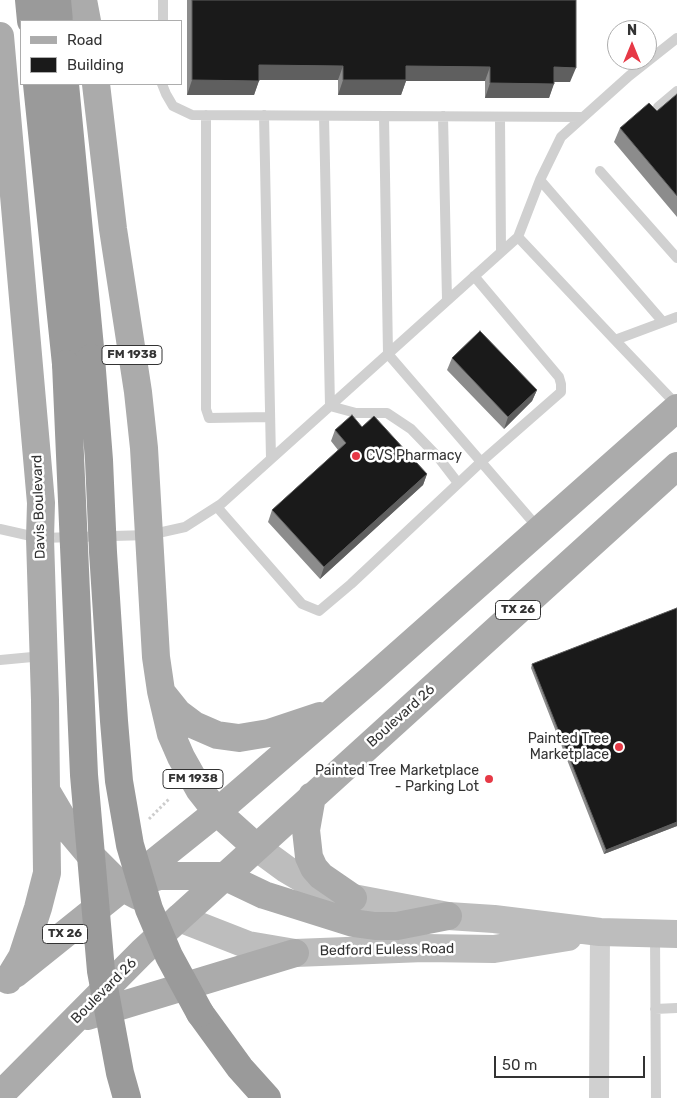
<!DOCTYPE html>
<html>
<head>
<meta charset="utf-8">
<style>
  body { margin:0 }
  #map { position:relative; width:677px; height:1098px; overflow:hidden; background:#fff; font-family:Rubik,sans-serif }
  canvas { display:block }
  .legend { position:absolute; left:20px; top:20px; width:162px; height:65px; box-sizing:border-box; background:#fff; border:1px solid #adadad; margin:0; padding:6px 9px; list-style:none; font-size:15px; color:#333 }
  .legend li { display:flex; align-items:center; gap:10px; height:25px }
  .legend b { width:25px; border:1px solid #adadad }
  .north { position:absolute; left:607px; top:20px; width:50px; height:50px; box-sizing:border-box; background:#fff; border:1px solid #adadad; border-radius:50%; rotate:0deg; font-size:14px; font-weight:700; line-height:20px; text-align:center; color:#333 }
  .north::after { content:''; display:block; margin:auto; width:18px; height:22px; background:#e63946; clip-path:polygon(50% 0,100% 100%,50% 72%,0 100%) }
  .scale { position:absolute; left:494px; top:1056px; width:151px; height:22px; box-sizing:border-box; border:2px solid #333; border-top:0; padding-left:6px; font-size:15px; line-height:18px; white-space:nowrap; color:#333; -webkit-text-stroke:4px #fff; paint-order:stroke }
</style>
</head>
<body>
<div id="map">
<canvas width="677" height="1098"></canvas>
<ul class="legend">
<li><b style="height:6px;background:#ababab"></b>Road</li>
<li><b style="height:14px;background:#1a1a1a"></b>Building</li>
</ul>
<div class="north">N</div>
<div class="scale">50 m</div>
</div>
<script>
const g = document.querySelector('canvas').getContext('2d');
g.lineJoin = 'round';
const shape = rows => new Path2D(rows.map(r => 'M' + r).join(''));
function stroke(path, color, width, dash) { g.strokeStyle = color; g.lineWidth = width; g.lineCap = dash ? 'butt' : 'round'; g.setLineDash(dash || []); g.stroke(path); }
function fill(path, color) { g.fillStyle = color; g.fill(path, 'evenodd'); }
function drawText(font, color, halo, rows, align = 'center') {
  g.font = font + ' Rubik,sans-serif'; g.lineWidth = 5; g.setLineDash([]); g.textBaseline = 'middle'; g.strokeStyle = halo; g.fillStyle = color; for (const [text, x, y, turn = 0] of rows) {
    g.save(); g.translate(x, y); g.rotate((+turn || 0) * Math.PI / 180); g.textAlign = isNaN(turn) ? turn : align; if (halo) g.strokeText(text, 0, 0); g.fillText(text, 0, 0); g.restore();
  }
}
stroke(shape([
  [149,819,169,799]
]), '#cdcdcd', 3, [2.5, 2.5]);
stroke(shape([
  [163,21,163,0],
  [162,84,166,94,173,106,192,115,583,117],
  [658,107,677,91],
  [206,115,206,409,209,418,270,417],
  [264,115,271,459],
  [324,116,330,406,356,413,387,413,411,429,438,457,458,483],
  [384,116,388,354,539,529],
  [443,116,447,300],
  [500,117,501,251],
  [600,171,677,258],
  [540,180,663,322],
  [677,317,615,340,677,405],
  [615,340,518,237,540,180,561,137,629,76,677,38],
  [217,507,302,604,319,611,351,584,481,462,561,392,561,384,559,377,474,276],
  [0,529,40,538,149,535,185,527,221,504,518,237],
  [0,660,43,656],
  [655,934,656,1098],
  [655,1009,677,1008]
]), '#d0d0d0', 10);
stroke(shape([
  [599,1098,600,932]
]), '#d0d0d0', 20);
stroke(shape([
  [256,847,286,869,308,882,333,892,353,898,448,916,494,919,600,932,677,934],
  [179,918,248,945,295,953,424,948,494,949,568,937]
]), '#bdbdbd', 28);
stroke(shape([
  [83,0,87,21],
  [0,36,41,503,40,538,45,700,46,790,47,873,38,908,22,957,8,980],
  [96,84,113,229,138,392,144,448,156,657,161,691,171,734,181,757,199,789,217,812,256,847],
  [162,693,178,713,194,725,217,735,239,738,269,733,320,716],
  [47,792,70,831,91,856,123,888,138,896],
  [312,796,306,830,309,857,314,868,321,876,353,898],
  [133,884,159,876,224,876,264,895,353,923,375,926,397,926,448,916],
  [15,974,217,812,371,679,677,408],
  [87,1016,295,953],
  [0,1095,142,952,179,918,677,466]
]), '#ababab', 28);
stroke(shape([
  [29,0,31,21],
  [57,0,59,21],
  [37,84,66,364],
  [65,84,91,358],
  [200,1013,240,1068,267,1098]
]), '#9a9a9a', 28);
stroke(shape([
  [91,358,99,460,103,552,114,721,119,781,130,845,149,909,169,956,200,1013],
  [66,364,84,775,101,971,120,1073,127,1098]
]), '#9a9a9a', 28);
fill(shape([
  [187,0,576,0,570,82,554,82,549,98,485,98,485,81,406,81,401,95,338,95,338,80,259,80,254,95,187,95],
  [677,94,677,217,614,142,620,128,657,111],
  [452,358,537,390,532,401,504,429,447,370],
  [362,427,427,474,423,485,320,579,268,522,272,510,338,450,331,441,335,430],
  [677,608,677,826,604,854,531,668,532,664]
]), '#8c8c8c');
fill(shape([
  [259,65,343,66,338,80,254,80],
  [406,66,490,67,485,81,406,81,401,95,338,95,343,80],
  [554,67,576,68,570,82,549,82],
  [192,80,259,81,254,95,187,95],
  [490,83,554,84,549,98,485,98],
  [537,390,532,401,504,429,508,417],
  [427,474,423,485,320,579,324,567],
  [677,822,677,826,604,854,606,850]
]), '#5f5f5f');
const building = shape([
  [192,0,576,0,576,68,554,67,554,84,490,83,490,67,406,66,406,80,343,80,343,66,259,65,259,81,192,80,192,0],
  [677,94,677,196,620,128,649,103,657,111,677,94],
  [480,331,537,390,508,417,452,358,480,331],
  [352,415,362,427,374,416,427,474,324,567,272,510,346,443,335,430,352,415],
  [677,608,677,822,606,850,532,664,677,608]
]);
fill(building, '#1a1a1a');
stroke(building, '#5f5f5f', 1);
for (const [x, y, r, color] of [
  [356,456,5,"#e63946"],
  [619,747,5,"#e63946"],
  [489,779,5,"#e63946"]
]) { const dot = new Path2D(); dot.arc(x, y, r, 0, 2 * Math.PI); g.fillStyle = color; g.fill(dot); stroke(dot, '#fff', 2); }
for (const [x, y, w] of [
  [132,355,60],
  [518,610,45],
  [193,779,60],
  [65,934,45]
]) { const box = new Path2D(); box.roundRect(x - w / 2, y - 9.5, w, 19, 4); g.fillStyle = '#fff'; g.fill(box); stroke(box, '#333', 1); }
drawText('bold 12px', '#333', null, [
  ["FM 1938",132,355],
  ["TX 26",518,610],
  ["FM 1938",193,779],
  ["TX 26",65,934]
]);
drawText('14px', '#333', '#fff', [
  ["CVS Pharmacy",366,456,"left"],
  ["Painted Tree",609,739],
  ["Marketplace",609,755],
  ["Painted Tree Marketplace",479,771],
  ["- Parking Lot",479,787]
], 'right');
drawText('14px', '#333', '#fff', [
  ["Davis Boulevard",39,507,-92],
  ["Boulevard 26",401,716,-42],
  ["Bedford Euless Road",387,950,-1],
  ["Boulevard 26",104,991,-45]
]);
</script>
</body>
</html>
